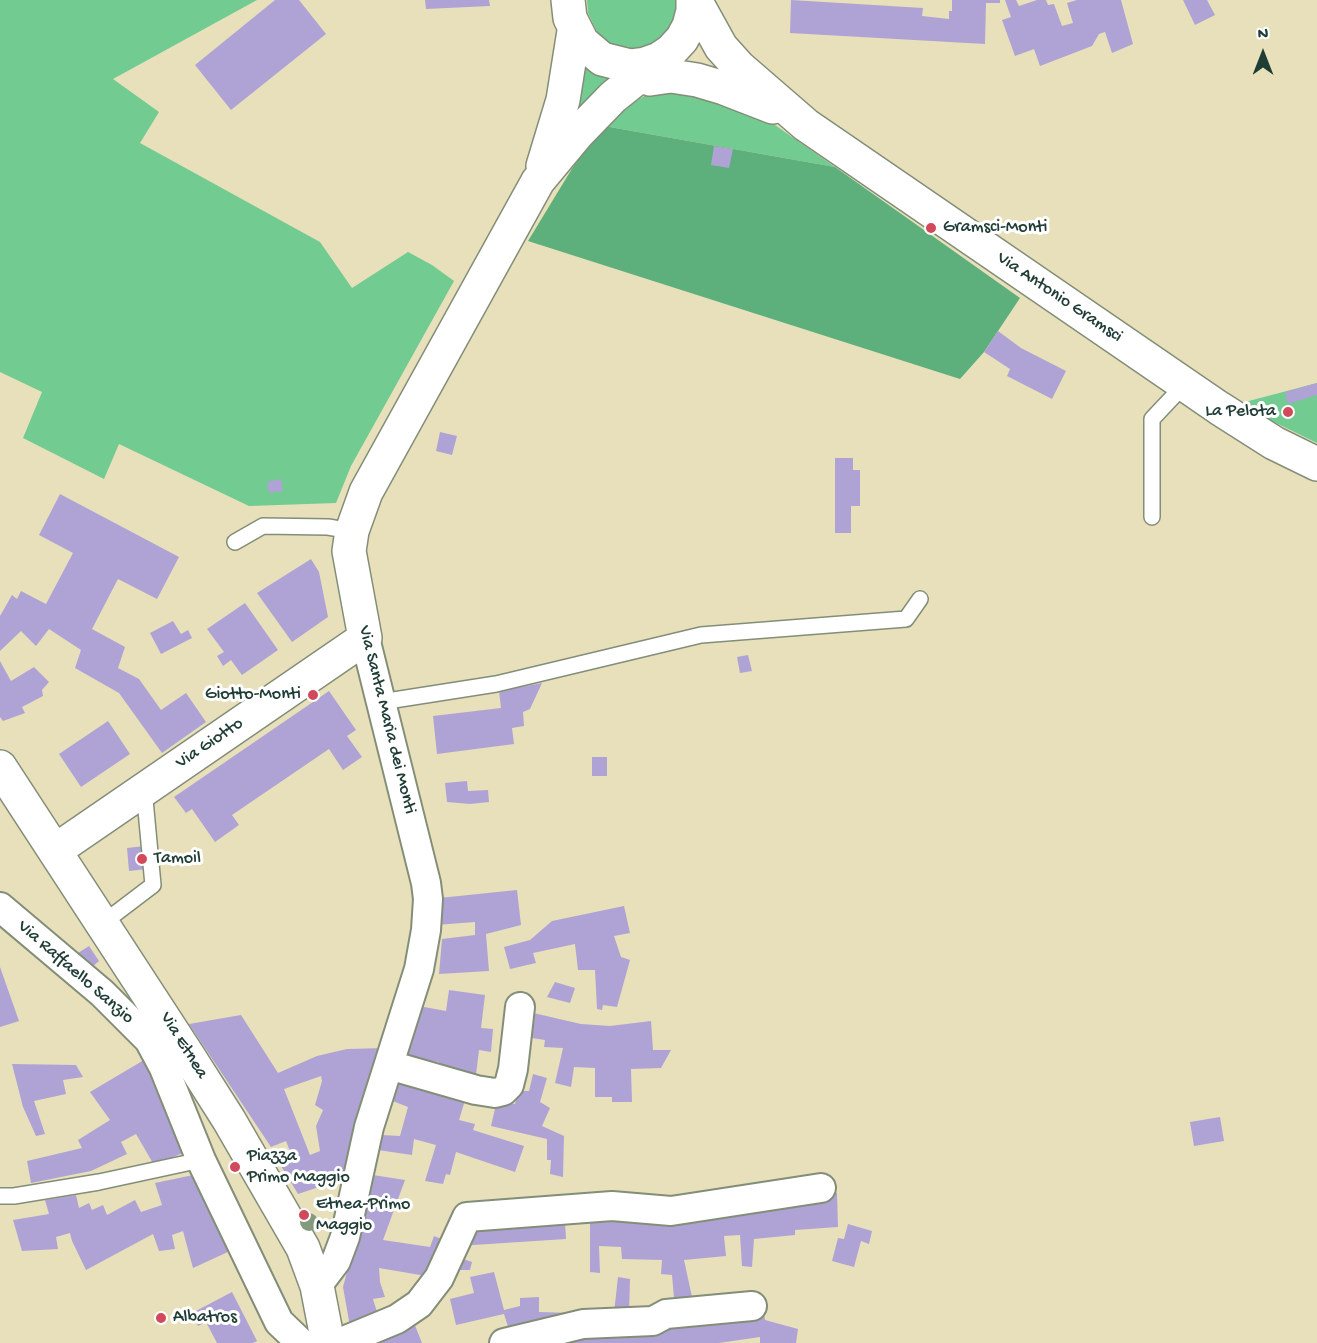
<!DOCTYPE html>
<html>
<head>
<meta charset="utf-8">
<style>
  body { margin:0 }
  #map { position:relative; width:1317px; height:1343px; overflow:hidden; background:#e7e0bb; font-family:"Gochi Hand",sans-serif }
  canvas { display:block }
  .north { position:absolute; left:1233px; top:24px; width:60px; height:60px; -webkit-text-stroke:4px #fff; paint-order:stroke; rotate:0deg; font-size:16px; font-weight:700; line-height:24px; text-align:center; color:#1f3d34 }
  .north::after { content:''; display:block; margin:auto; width:21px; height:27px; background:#1f3d34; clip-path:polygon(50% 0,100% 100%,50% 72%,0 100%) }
</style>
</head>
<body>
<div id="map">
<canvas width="1317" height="1343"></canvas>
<div class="north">N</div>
</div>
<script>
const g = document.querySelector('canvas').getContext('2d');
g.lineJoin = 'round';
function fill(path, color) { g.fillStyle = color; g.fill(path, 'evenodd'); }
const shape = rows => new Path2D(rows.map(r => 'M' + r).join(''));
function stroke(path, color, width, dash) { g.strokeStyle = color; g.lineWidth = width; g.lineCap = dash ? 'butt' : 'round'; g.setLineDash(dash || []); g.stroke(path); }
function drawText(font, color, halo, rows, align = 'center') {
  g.font = font + ' "Gochi Hand",sans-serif'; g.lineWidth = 6; g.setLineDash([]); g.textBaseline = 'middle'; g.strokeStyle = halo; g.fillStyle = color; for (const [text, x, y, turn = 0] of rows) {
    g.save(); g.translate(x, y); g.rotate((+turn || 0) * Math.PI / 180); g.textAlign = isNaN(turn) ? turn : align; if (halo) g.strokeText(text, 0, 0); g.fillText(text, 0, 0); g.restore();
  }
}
fill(shape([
  [0,0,257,0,113,79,159,112,140,143,320,242,352,288,408,252,432,265,454,281,351,466,336,503,249,506,119,444,104,479,23,438,42,392,0,372],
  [587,0,680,0,679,17,659,42,640,50,624,49,609,43,598,34,588,13],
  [582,58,618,77,573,117],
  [663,90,696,93,765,118,835,167,604,126,628,105,646,95],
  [1317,383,1317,443,1272,421,1245,402]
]), '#72cb91');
fill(shape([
  [604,126,835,167,1020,298,984,352,960,379,528,241,573,167]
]), '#5daf7b');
fill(shape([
  [275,0,299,0,326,34,231,110,195,65],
  [425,0,489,0,490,6,426,9],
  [791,0,923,8,922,16,949,19,949,11,952,11,952,0,1000,0,1000,3,986,3,985,44,790,33],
  [1005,0,1016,0,1019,6,1037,0,1046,0,1048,5,1054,4,1062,26,1073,23,1067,3,1077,0,1121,0,1133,44,1112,53,1105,32,1099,34,1092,46,1040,66,1034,49,1015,56,1002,20,1011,17],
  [1183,0,1207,0,1215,15,1195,25],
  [714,146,733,149,729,168,711,165],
  [998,331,1021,348,1066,371,1052,399,1007,376,1010,369,984,352],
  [1317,383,1317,395,1288,404,1285,392],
  [440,432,457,436,452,455,436,451],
  [835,458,853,458,853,470,860,470,860,506,851,506,851,533,835,533],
  [281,479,283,491,269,493,267,482],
  [60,494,179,557,157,599,118,579,92,629,125,647,118,668,139,679,161,710,186,693,206,722,162,753,119,693,75,668,81,650,49,629,36,646,21,631,0,651,0,616,12,595,17,599,21,591,46,604,73,553,39,535],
  [311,559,319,572,328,617,292,642,257,593],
  [245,603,278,650,242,675,231,660,223,666,217,656,224,652,207,629],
  [173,621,181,634,188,630,192,638,161,654,150,633],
  [748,655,752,671,740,673,737,657],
  [0,661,11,681,34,667,49,682,42,690,43,696,22,707,25,713,3,721,0,717],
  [542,683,530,709,523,712,524,726,512,728,514,744,437,754,433,716,501,708,499,691],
  [329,691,356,730,347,736,362,757,343,770,329,749,232,815,239,825,215,842,192,809,186,813,174,797],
  [108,721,130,754,81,787,59,754],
  [592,757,607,757,607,776,592,776],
  [467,781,468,791,488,790,489,802,470,804,447,802,445,783],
  [154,845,156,868,129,871,127,848],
  [517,890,521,925,486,934,489,971,439,974,442,939,475,935,475,922,436,925,439,898],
  [624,906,630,933,614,936,621,957,630,960,617,1007,603,1005,602,1010,597,1009,595,970,578,970,575,944,533,953,536,963,510,969,504,947,530,940,552,921],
  [89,946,99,961,90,969,75,955],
  [0,967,19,1021,0,1027],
  [555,982,575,988,570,1003,547,997],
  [449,990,485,995,481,1028,493,1029,491,1052,479,1050,475,1083,437,1075,439,1062,405,1058,419,1006,446,1011],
  [529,1012,581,1024,610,1026,651,1021,653,1050,671,1050,661,1068,631,1069,632,1102,612,1102,612,1097,595,1097,595,1068,574,1067,571,1087,555,1083,563,1048,544,1047,545,1040,532,1038,529,1057,521,1054],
  [241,1015,278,1073,317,1056,347,1049,385,1048,349,1177,298,1194,281,1166,294,1161,286,1141,271,1147,189,1024],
  [321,1076,322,1081,315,1105,323,1110,316,1126,320,1151,310,1155,284,1089],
  [149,1057,190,1150,154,1165,136,1134,121,1142,127,1154,91,1171,31,1183,27,1161,82,1148,78,1140,110,1120,90,1092],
  [12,1064,76,1065,83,1077,63,1080,66,1094,34,1101,45,1134,36,1136,23,1107],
  [533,1074,547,1078,540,1102,550,1108,542,1126,564,1136,563,1177,550,1174,551,1160,547,1160,547,1139,491,1126,497,1100,515,1104,518,1091,529,1091],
  [395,1075,466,1097,459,1120,475,1124,473,1130,524,1146,515,1172,456,1152,450,1175,446,1174,443,1184,425,1181,436,1145,414,1139,412,1155,378,1150,382,1135,400,1136,408,1107,390,1100],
  [1220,1117,1224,1141,1194,1146,1190,1122],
  [198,1174,230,1251,193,1268,183,1231,172,1235,175,1249,159,1251,153,1234,86,1270,72,1241,70,1233,56,1237,58,1249,22,1251,13,1220,49,1214,45,1200,76,1195,79,1208,89,1203,92,1210,103,1205,107,1215,135,1200,141,1212,162,1205,155,1183],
  [373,1175,405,1180,383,1240,430,1247,434,1236,449,1242,432,1277,379,1268,380,1282,385,1297,373,1299,380,1322,351,1332,343,1287],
  [837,1193,838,1227,795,1230,795,1235,754,1239,752,1267,742,1266,740,1235,724,1236,726,1256,684,1260,692,1297,674,1298,672,1275,661,1274,662,1260,622,1259,621,1247,599,1246,600,1273,590,1272,590,1222,565,1222,566,1239,458,1246,468,1224,565,1212,669,1222],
  [848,1224,872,1231,869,1244,861,1241,854,1267,832,1261,838,1238,844,1239],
  [454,1256,472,1262,470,1270,448,1270],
  [494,1272,504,1310,520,1306,520,1298,539,1297,539,1312,574,1313,510,1333,504,1314,456,1325,450,1299,474,1293,470,1277],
  [618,1277,630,1279,629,1315,614,1313],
  [232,1292,257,1341,253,1343,217,1343,206,1322,198,1326,192,1313],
  [764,1312,765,1320,798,1329,796,1343,760,1343,760,1337,719,1343,562,1343,560,1340],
  [412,1318,422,1343,363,1343]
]), '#afa3d5');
const lane = shape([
  [1152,517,1152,419,1185,384],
  [235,542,263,526,328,527,352,531],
  [381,702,496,684,701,635,906,619,920,599],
  [103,923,153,885,144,789],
  [0,1196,14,1196,99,1182,201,1160]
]);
const street = shape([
  [0,907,102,993,149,1040,164,1068,201,1160,279,1322,301,1343],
  [389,1065,476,1090,495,1093,503,1091,509,1085,513,1069,520,1007],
  [317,1286,336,1261,345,1237,369,1127,419,969,426,930,428,899,426,883,365,638],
  [339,1343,397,1319,419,1304,439,1278,467,1217,612,1206,671,1211,821,1188],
  [504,1343,583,1324,653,1321,666,1314,752,1306]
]);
const secondary = shape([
  [568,0,570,18,582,42,602,59,630,66,645,64,659,59,671,51,682,39,689,26,693,11,693,0],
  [695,0,721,47,739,67,806,125,1219,408,1274,443,1317,464],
  [650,79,671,76,697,80,724,88,773,107],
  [543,166,563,100,574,31],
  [0,767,189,1057,229,1120,303,1248,317,1286,328,1343],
  [56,850,365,638,349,551,352,531,366,492,538,181,578,133,613,97,633,81,645,64,671,76]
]);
stroke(lane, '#838e78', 18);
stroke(street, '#838e78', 32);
stroke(secondary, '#838e78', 36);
stroke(lane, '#fff', 15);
stroke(street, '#fff', 28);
stroke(secondary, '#fff', 33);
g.fillStyle = '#859a7d';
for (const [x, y] of [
  [309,1222]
]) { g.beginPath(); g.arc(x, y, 9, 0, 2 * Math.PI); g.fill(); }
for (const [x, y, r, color] of [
  [931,228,6,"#d1495b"],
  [1288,412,6,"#d1495b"],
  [313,695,6,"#d1495b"],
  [142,859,6,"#d1495b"],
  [235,1167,6,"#d1495b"],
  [304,1215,6,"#d1495b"],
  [161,1318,6,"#d1495b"]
]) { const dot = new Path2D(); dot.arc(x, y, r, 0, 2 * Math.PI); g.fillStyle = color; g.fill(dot); stroke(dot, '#fff', 2); }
drawText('18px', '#1f3d34', '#fff', [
  ["Gramsci-Monti",943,228],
  ["La Pelota",1276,412,"right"],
  ["Giotto-Monti",301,695,"right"],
  ["Tamoil",154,859],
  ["Piazza",247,1157],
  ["Primo Maggio",247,1178],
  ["Etnea-Primo",316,1205],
  ["Maggio",316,1226],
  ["Albatros",173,1318]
], 'left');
drawText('18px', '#1f3d34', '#fff', [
  ["Via Antonio Gramsci",1059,298,34],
  ["Via Santa Maria dei Monti",386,720,76],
  ["Via Giotto",210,744,-34],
  ["Via Raffaello Sanzio",75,973,41],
  ["Via Etnea",183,1046,58]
]);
</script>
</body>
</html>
